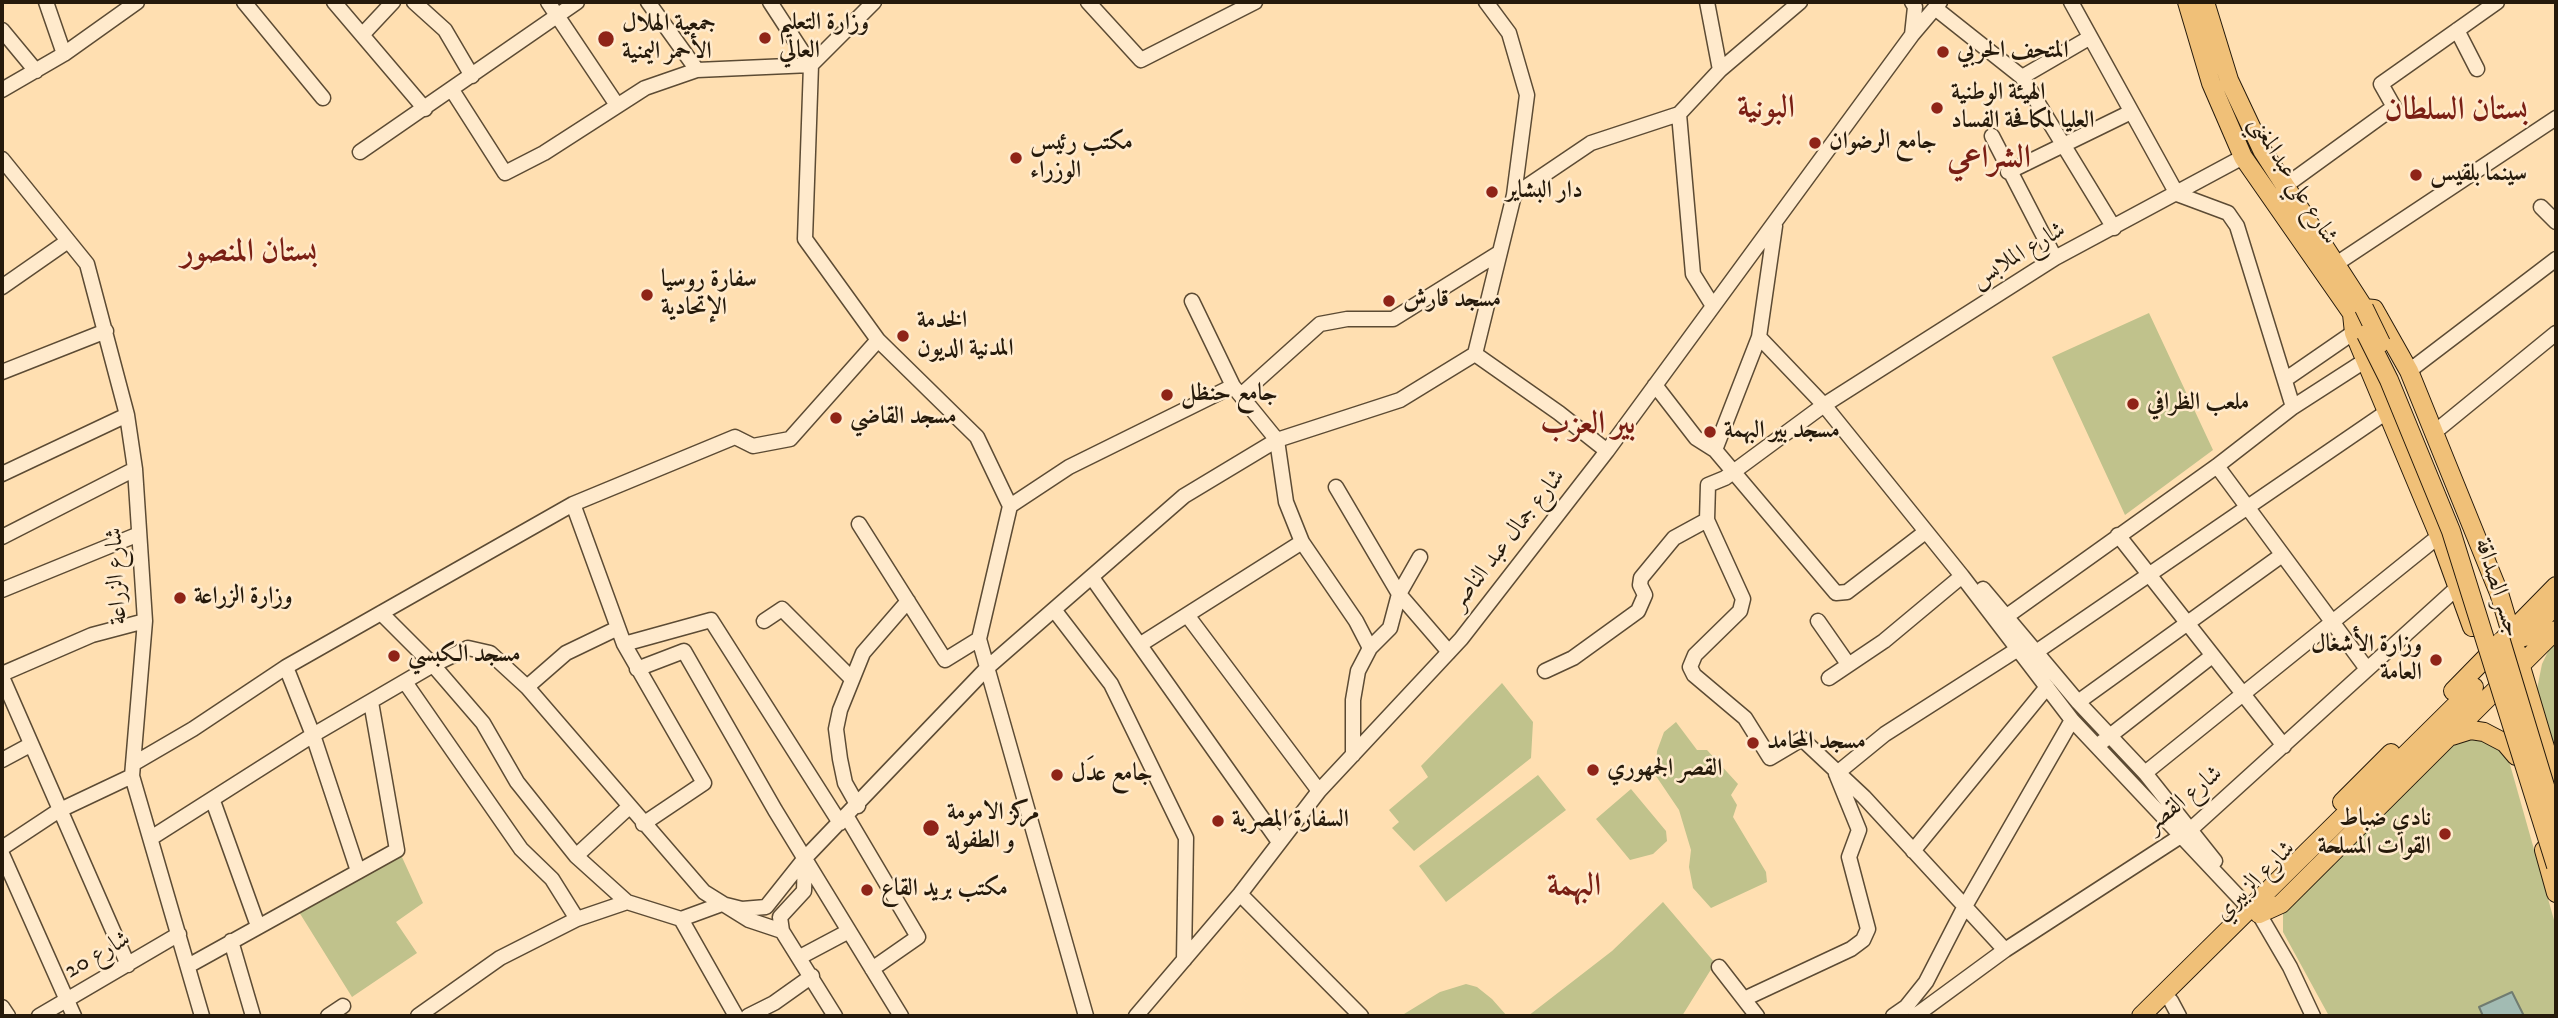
<!DOCTYPE html>
<html>
<head>
<meta charset="utf-8">
<style>
  body { margin:0 }
  #map { position:relative; width:2558px; height:1018px; overflow:hidden; background:#ffdfb1; font-family:"IM FELL DW Pica",serif }
  canvas { display:block }
  .frame { position:absolute; inset:0; border:4px solid #261a0b; pointer-events:none }
</style>
</head>
<body>
<div id="map">
<canvas width="2558" height="1018"></canvas>
<div class="frame"></div>
</div>
<script>
const g = document.querySelector('canvas').getContext('2d');
g.lineJoin = 'round';
function fill(path, color) { g.fillStyle = color; g.fill(path, 'evenodd'); }
const shape = rows => new Path2D(rows.map(r => 'M' + r).join(''));
function stroke(path, color, width, dash) { g.strokeStyle = color; g.lineWidth = width; g.lineCap = dash ? 'butt' : 'round'; g.setLineDash(dash || []); g.stroke(path); }
function drawText(font, color, halo, rows, align = 'center') {
  g.font = font + ' "IM FELL DW Pica",Amiri,serif'; g.lineWidth = 5; g.setLineDash([]); g.textBaseline = 'middle'; g.strokeStyle = halo; g.fillStyle = color; for (const [text, x, y, turn = 0] of rows) {
    g.save(); g.translate(x, y); g.rotate((+turn || 0) * Math.PI / 180); g.textAlign = isNaN(turn) ? turn : align; if (halo) g.strokeText(text, 0, 0); g.fillText(text, 0, 0); g.restore();
  }
}
fill(shape([
  [2149,313,2213,450,2125,515,2052,357],
  [2556,635,2556,770,2536,694,2542,664],
  [1502,683,1533,722,1531,758,1414,851,1392,828,1399,822,1389,810,1428,777,1421,766],
  [1676,722,1697,750,1707,750,1738,784,1731,795,1737,805,1733,817,1766,872,1767,882,1711,908,1693,888,1689,867,1691,850,1679,810,1656,776,1657,751,1664,732],
  [2461,736,2500,744,2509,761,2556,927,2556,1016,2329,1016,2283,932,2283,910],
  [1538,775,1566,810,1446,902,1419,866],
  [1631,789,1666,831,1667,841,1653,854,1630,860,1596,819],
  [401,855,423,903,396,922,417,953,352,997,299,912],
  [1663,902,1715,963,1682,1016,1528,1016,1612,951],
  [1466,984,1477,987,1492,999,1507,1016,1404,1014,1440,992]
]), '#c0c28c');
const water = shape([
  [2512,992,2524,1016,2483,1016,2479,1007,2512,992]
]);
fill(water, '#a2bbb3');
stroke(water, '#707b70', 2);
const minor = shape([
  [46,2,64,54],
  [244,2,323,98],
  [334,2,425,109],
  [414,2,445,30,472,76],
  [548,2,617,105],
  [648,2,697,70,811,65,874,2],
  [770,2,811,65,805,239,878,340,977,437,1010,506,979,639,1086,1016],
  [1088,2,1141,60,1255,2],
  [1486,2,1509,33,1527,95,1514,195],
  [1707,2,1720,70],
  [2071,2,2177,194,2228,213,2237,226,2293,407],
  [1935,8,2022,77,2114,228],
  [2,30,36,71],
  [2457,30,2477,69],
  [363,34,393,2],
  [1912,35,1915,7,1912,2],
  [2022,77,2089,38],
  [2,90,64,54,137,2],
  [452,90,505,173,544,153,645,88,697,70],
  [1679,114,1693,274,1713,306],
  [1992,136,2055,258],
  [360,152,577,2],
  [2,159,87,264,127,415,135,469,145,621,132,776,202,1016],
  [2008,172,2131,112],
  [2285,186,2394,107,2381,84,2497,2],
  [2541,207,2556,222],
  [2336,264,2556,118],
  [2,287,68,241],
  [1192,301,1233,386],
  [1759,337,1824,405,1962,576,2072,720,2249,908],
  [1475,354,1559,413,1607,451],
  [2409,371,2556,259],
  [2,372,106,331],
  [2286,379,2360,328],
  [1655,385,1696,438,1715,450,1836,593,1847,592,1924,533],
  [1241,395,1320,324,1347,319,1393,319,1499,253],
  [2436,431,2556,333],
  [1715,450,1759,337,1775,226],
  [2217,466,2367,669],
  [2,474,127,415],
  [1336,487,1399,594,1449,652],
  [573,504,624,644,704,783,643,824],
  [1010,506,1069,467,1233,386,1277,440,1286,502,1302,542,1356,621,1370,648,1358,671,1353,700,1353,755],
  [859,524,945,660,979,639],
  [2118,535,2284,746],
  [2,537,135,469],
  [1093,579,1279,842],
  [1983,589,2078,702,2145,773,2215,861],
  [2,590,139,534],
  [1055,611,1111,684,1186,838,1184,960],
  [381,613,433,665,483,723,517,782,576,856,627,902,681,919,722,904,742,909,766,907,805,858,988,667,1184,496,1277,440,1400,400,1475,354,1514,195,1591,143,1679,114,1720,70,1800,2],
  [1187,615,1319,791],
  [2007,616,2217,466,2293,407,2366,360],
  [764,621,782,609,851,678],
  [1818,621,1848,664],
  [624,644,711,620,840,823],
  [1141,644,1302,542],
  [1370,648,1390,628,1399,594,1420,557],
  [2036,652,2388,411],
  [286,667,313,735,358,871],
  [637,669,684,651,775,810,901,1016],
  [1545,671,1573,658,1638,611,1645,595,1640,585,1641,578,1674,538,1707,520],
  [2,674,92,635,145,621],
  [2,677,128,965],
  [1829,678,1884,641,1962,576],
  [405,682,521,849,552,879,577,919],
  [527,687,566,653,618,628],
  [2078,702,2282,555],
  [2102,742,2212,656],
  [2,760,30,745],
  [133,764,193,729,286,667,573,504,735,437,753,446,790,439,878,340],
  [2145,773,2439,536],
  [1836,774,1885,734,2018,649],
  [213,801,258,926],
  [858,806,845,783,840,759,836,729,840,710,863,653,908,601],
  [847,817,918,937,872,969],
  [151,838,313,735,433,665,468,648,490,653,527,687,704,892,749,920,782,931],
  [2,848,58,811,132,776],
  [1913,851,2047,687],
  [2,854,74,1016],
  [576,856,629,807],
  [805,859,804,891,780,917,782,931,835,1016],
  [1240,894,1361,1016],
  [2259,914,2290,967,2313,1016],
  [681,919,736,1016],
  [231,941,253,1016],
  [2005,950,1864,797,1802,739,1770,758,1745,718,1694,675,1690,667,1695,655,1740,611,1743,599,1707,520,1708,485,1725,478,1824,405,2055,258,2243,157],
  [800,957,849,931],
  [188,966,397,850,371,702],
  [1719,967,1757,1016],
  [1744,999,1851,949,1863,940,1868,929,1849,857,1859,830,1837,776],
  [2171,1001,2179,1016],
  [2,1007,8,1016],
  [39,1016,179,934],
  [328,1016,343,1006],
  [418,1016,500,958,577,919,627,902],
  [748,1016,774,1003,812,976],
  [1136,1016,1240,894,1319,791,1461,639,1607,451,1912,35,1940,2],
  [1893,1016,1906,1007,1926,982,1964,908,2072,720],
  [1915,1016,2005,950,2190,830,2459,586]
]);
const major = shape([
  [2187,2,2211,83,2243,157,2358,322],
  [2205,2,2229,80,2262,150,2364,308,2374,309,2409,371,2499,593,2556,784],
  [2352,314,2354,333,2439,536,2472,627],
  [2525,637,2556,605],
  [2453,691,2556,586],
  [2452,736,2471,730,2484,732,2505,743,2516,756],
  [2342,802,2391,753],
  [2544,850,2556,893],
  [2259,914,2281,904,2556,630],
  [2141,1016,2474,687]
]);
stroke(minor, '#5c4b34', 17);
stroke(major, '#261a0b', 20);
stroke(minor, '#ffeacc', 14);
stroke(major, '#f0c078', 18);
const majorBridge = shape([
  [2364,308,2381,343],
  [2366,334,2389,380,2451,531,2556,866],
  [2501,641,2556,822]
]);
stroke(majorBridge, '#261a0b', 20, []);
stroke(majorBridge, '#f0c078', 18);
for (const [x, y, r, color] of [
  [765,38,7,"#8f2418"],
  [606,39,9,"#8f2418"],
  [1943,52,7,"#8f2418"],
  [1937,108,7,"#8f2418"],
  [1815,143,7,"#8f2418"],
  [1016,158,7,"#8f2418"],
  [2416,175,7,"#8f2418"],
  [1492,192,7,"#8f2418"],
  [647,295,7,"#8f2418"],
  [1389,301,7,"#8f2418"],
  [903,336,7,"#8f2418"],
  [1167,395,7,"#8f2418"],
  [2133,404,7,"#8f2418"],
  [836,418,7,"#8f2418"],
  [1710,432,7,"#8f2418"],
  [180,598,7,"#8f2418"],
  [394,656,7,"#8f2418"],
  [2436,660,7,"#8f2418"],
  [1753,743,7,"#8f2418"],
  [1593,770,7,"#8f2418"],
  [1057,775,7,"#8f2418"],
  [1218,821,7,"#8f2418"],
  [931,828,9,"#8f2418"],
  [2445,834,7,"#8f2418"],
  [867,890,7,"#8f2418"]
]) { const dot = new Path2D(); dot.arc(x, y, r, 0, 2 * Math.PI); g.fillStyle = color; g.fill(dot); stroke(dot, '#ffeacc', 2.5); }
drawText('bold 24px', '#261a0b', '#ffeacc', [
  ["وزارة التعليم",779,24],
  ["العالي",779,52],
  ["جمعية الهلال",622,25],
  ["الأحمر اليمنية",622,53],
  ["المتحف الحربي",1957,52],
  ["الهيئة الوطنية",1951,94],
  ["العليا لمكافحة الفساد",1951,122],
  ["جامع الرضوان",1829,143],
  ["مكتب رئيس",1030,144],
  ["الوزراء",1030,172],
  ["سينما بلقيس",2430,175],
  ["دار البشاير",1506,192],
  ["سفارة روسيا",661,281],
  ["الإتحادية",661,309],
  ["مسجد قارش",1403,301],
  ["الخدمة",917,322],
  ["المدنية الديون",917,350],
  ["جامع حنظل",1181,395],
  ["ملعب الظرافي",2147,404],
  ["مسجد القاضي",850,418],
  ["مسجد بير البهمة",1724,432],
  ["وزارة الزراعة",194,598],
  ["وزارة الأشغال",2422,646,"right"],
  ["العامة",2422,674,"right"],
  ["مسجد الكبسي",408,656],
  ["مسجد المحامد",1767,743],
  ["القصر الجمهوري",1607,770],
  ["جامع عدَل",1071,775],
  ["مركز الامومة",947,814],
  ["و الطفولة",947,842],
  ["نادي ضباط",2431,820,"right"],
  ["القوات المسلحة",2431,848,"right"],
  ["السفارة المصرية",1232,821],
  ["مكتب بريد القاع",881,890]
], 'left');
drawText('24px', '#261a0b', '#ffeacc', [
  ["شارع علي عبدالمغني",2292,181,58],
  ["شارع الملابس",2019,256,-31],
  ["شارع جمال عبد الناصر",1509,540,-52],
  ["شارع الزراعة",118,576,-93],
  ["جسر الصداقة",2496,588,72],
  ["شارع القصر",2185,800,-39],
  ["شارع الزبيري",2256,882,-45],
  ["شارع 20",98,956,-30]
]);
drawText('bold 32px', '#7a1f14', '#ffeacc', [
  ["البونية",1766,110],
  ["بستان السلطان",2456,112],
  ["الشراعي",1989,160],
  ["بستان المنصور",249,254],
  ["بير العزب",1588,426],
  ["البهمة",1574,888]
]);
</script>
</body>
</html>
